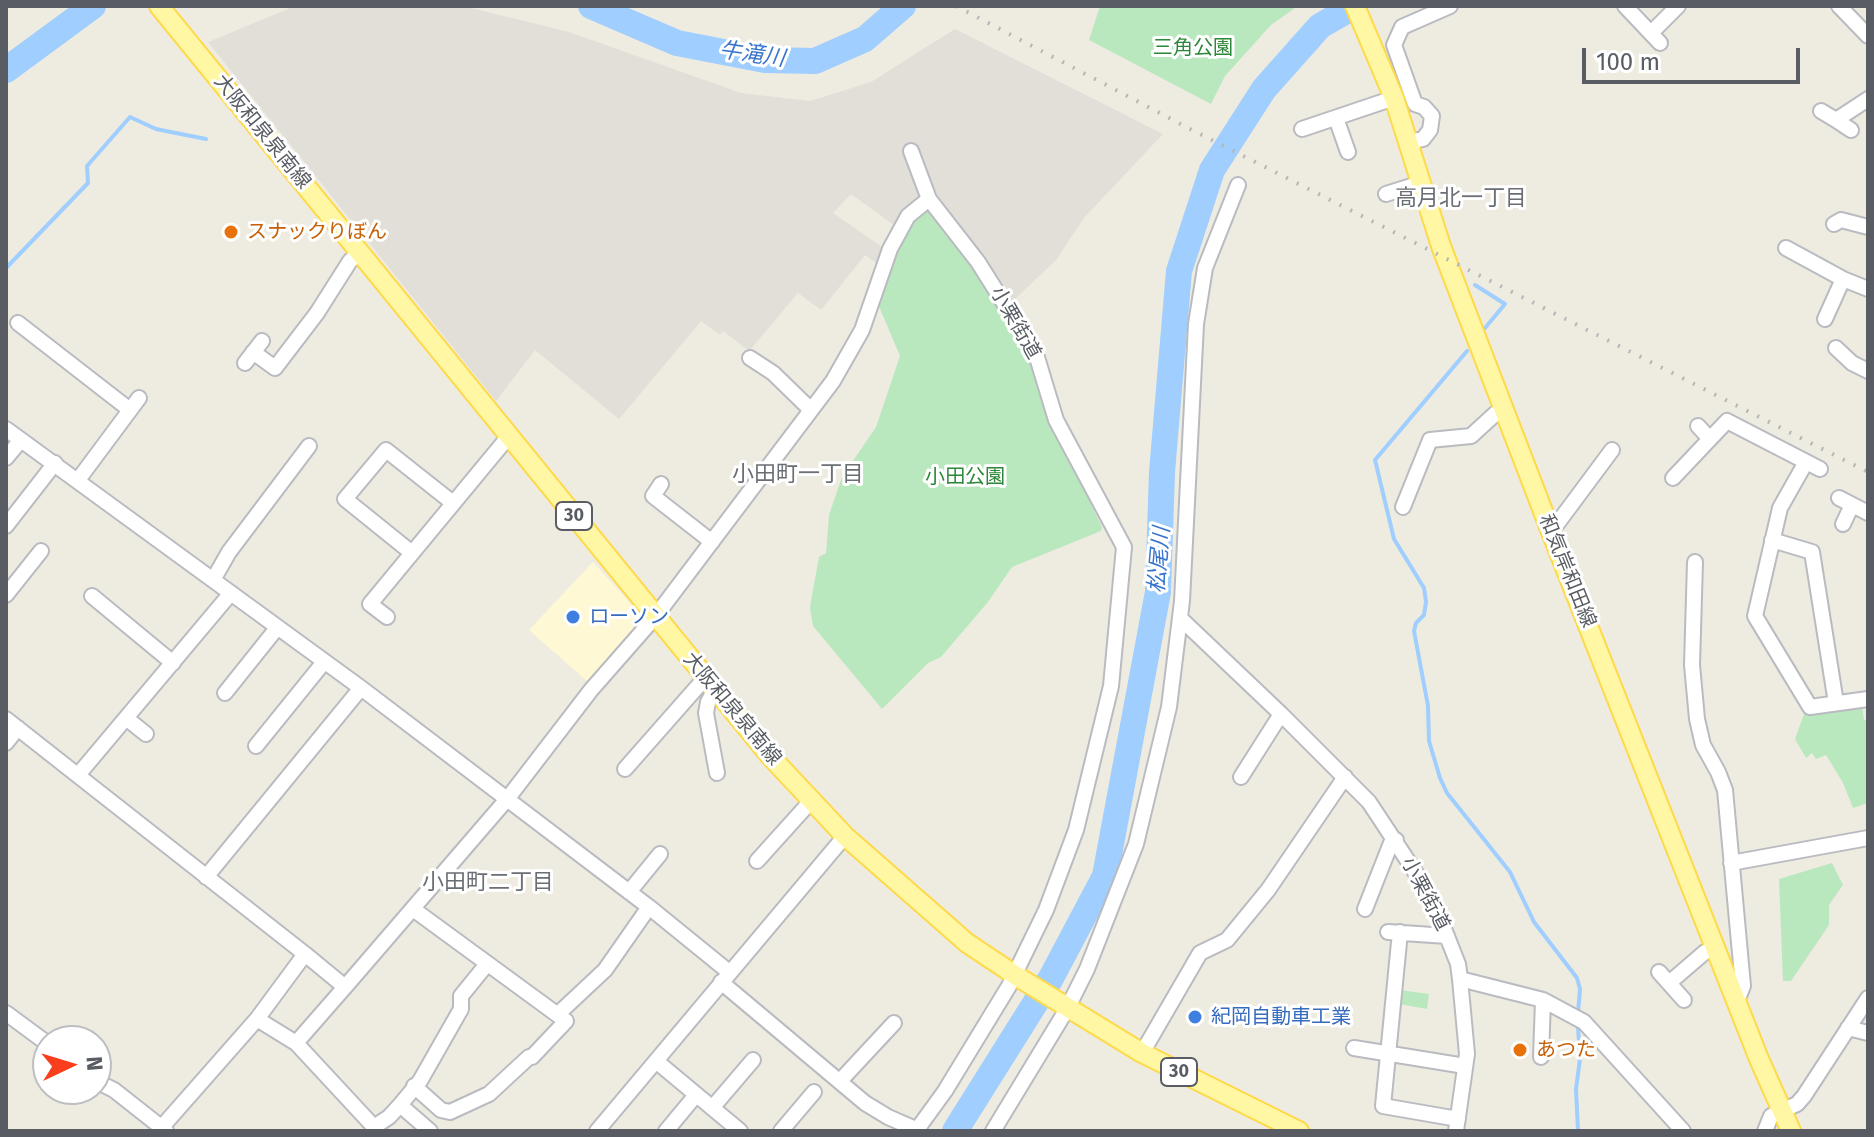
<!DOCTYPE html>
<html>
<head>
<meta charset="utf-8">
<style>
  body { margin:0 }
  #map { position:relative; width:1874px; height:1137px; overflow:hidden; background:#eeece0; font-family:"Fira Sans",sans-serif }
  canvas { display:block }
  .frame { position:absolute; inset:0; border:8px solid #595d63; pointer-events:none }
  .north { position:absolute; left:32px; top:1025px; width:80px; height:80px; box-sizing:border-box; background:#fff; border:2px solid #bdbec1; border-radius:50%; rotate:86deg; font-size:22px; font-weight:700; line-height:32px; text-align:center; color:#595d63 }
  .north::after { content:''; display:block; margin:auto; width:28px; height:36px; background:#f83e1c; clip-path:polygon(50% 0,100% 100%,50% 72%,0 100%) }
  .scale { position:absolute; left:1582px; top:48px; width:218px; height:36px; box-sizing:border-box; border:4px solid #595d63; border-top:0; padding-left:10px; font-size:24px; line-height:28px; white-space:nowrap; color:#595d63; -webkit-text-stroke:6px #fff; paint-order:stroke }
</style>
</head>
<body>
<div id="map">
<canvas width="1874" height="1137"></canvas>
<div class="frame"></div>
<div class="north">N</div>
<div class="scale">100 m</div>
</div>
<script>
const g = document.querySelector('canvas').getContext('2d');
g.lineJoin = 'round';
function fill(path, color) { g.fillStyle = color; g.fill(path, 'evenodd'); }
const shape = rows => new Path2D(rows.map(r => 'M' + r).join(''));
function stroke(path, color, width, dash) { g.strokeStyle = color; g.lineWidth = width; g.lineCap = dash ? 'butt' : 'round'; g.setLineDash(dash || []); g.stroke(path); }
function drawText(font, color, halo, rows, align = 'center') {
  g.font = font + ' "Fira Sans","Noto Sans JP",sans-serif'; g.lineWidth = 6; g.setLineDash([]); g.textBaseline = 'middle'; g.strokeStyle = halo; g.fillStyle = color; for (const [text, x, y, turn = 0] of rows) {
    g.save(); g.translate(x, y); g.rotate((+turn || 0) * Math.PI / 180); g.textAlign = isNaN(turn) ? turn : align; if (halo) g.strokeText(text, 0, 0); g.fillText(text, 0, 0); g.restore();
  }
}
fill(shape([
  [593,562,641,615,641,623,588,682,529,630]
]), '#fff8d4');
fill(shape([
  [295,6,463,6,569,32,741,93,810,101,871,82,955,29,1163,134,1083,219,1057,259,1013,301,933,188,921,190,921,198,895,226,851,194,833,213,885,249,879,265,865,255,821,310,798,293,749,351,723,331,720,335,701,321,619,419,535,350,496,401,208,42]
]), '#e1dfd8');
fill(shape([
  [1100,6,1298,6,1271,25,1225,76,1211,104,1089,40],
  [932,207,966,253,1030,355,1064,447,1102,527,1101,531,1012,567,988,602,941,657,928,663,882,709,813,626,810,608,812,595,819,557,826,553,829,515,842,477,876,427,900,356,878,304,904,232,926,208],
  [1862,706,1864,720,1868,720,1868,803,1853,808,1843,783,1826,755,1816,759,1812,753,1806,758,1795,739,1804,714],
  [1832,863,1843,885,1829,905,1829,925,1791,981,1783,981,1779,879],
  [1400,990,1429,994,1427,1009,1399,1004]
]), '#bae8be');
stroke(shape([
  [6,268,88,183,87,166,130,117,156,129,206,139],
  [1475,285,1505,304,1485,328],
  [1467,351,1375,460,1394,539,1424,588,1426,602,1424,615,1416,623,1414,631,1428,706,1429,741,1440,778,1447,793,1510,872,1534,922,1577,978,1580,989,1578,1013],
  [1578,1026,1580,1059,1576,1089,1578,1131]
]), '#9fceff', 4);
stroke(shape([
  [591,6,677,43,765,60,815,61,865,39,903,6],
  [6,70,93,6],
  [955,1131,1051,978,1105,876,1158,592,1162,472,1179,271,1212,170,1264,89,1320,26,1355,6]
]), '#9fceff', 26);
const minor = shape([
  [1625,6,1660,43],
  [1839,6,1868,36],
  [1651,33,1678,6],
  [1821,111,1836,120,1868,99],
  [1336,118,1348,152],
  [1836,120,1851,130],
  [1302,129,1394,98],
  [1409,142,1423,139,1430,130,1432,116,1424,107,1415,104,1394,45,1402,27,1450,6],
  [911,151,929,199,978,262,1036,354,1056,420,1124,547,1111,686,1076,830,1046,910,1009,986,945,1091,916,1131],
  [1386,194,1421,183],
  [1834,224,1841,220,1868,227],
  [1786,248,1843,279],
  [1825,319,1843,279,1868,289],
  [18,323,130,410],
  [1836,348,1852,363,1868,371],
  [253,352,275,368,317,313,350,261,359,253],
  [750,358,773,373,811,410],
  [245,363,262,341],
  [1698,426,1710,439],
  [6,429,361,688,649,907,729,972],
  [6,458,21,440],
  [1806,462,1780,508,1755,616,1810,707,1868,699],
  [1673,478,1727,421,1820,469],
  [78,480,139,398],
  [661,484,653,496,712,542],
  [1839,498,1868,513],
  [1403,507,1430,440,1471,436,1495,414,1504,410],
  [1843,524,1852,505],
  [6,526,55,463],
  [1551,532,1612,450],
  [1772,540,1812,552,1836,703],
  [412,553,345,499,386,450,453,503],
  [1695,562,1692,665,1697,719,1703,745,1718,772,1725,790,1743,986,1737,1001],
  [213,580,229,552,309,446],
  [6,595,41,551],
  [92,596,173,663],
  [387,617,370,604,509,436],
  [1180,618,1281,714,1369,802,1431,896,1458,964,1460,979,1467,1054,1456,1131],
  [715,689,708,702,706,713,717,773],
  [225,693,277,628],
  [126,718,146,734],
  [6,719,305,954],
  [6,743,18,728],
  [256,746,324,662],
  [625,769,706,677],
  [78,775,231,593],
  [1241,777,1281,714],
  [757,861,812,800],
  [1731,863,1868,838],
  [206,877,361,688],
  [629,892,660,854],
  [413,909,566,1021,532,1057,529,1057,489,1094,450,1112,441,1110,414,1086],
  [1365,909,1391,843,1396,840],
  [1388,932,1447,936],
  [1400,932,1383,1106,1458,1119],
  [1659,972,1684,1000],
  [1460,979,1543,1000,1584,1022,1683,1131],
  [721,982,865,1103,888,1117,920,1131],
  [1669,983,1705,952,1716,948],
  [6,1013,48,1044],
  [558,1014,605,970,649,907],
  [257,1019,296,1043,374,1127,389,1117,400,1105,430,1131],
  [1848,1028,1868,1033],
  [296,1043,345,987],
  [1354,1048,1465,1066],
  [1142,1053,1200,953,1227,940,1268,890,1345,777],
  [1541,1057,1543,1000],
  [656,1061,740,1131],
  [96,1081,114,1090,166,1131],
  [840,1081,894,1023],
  [400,1105,420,1081,461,1009,461,996,487,964],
  [712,1108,753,1060],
  [161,1128,257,1019,305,954,345,987,508,798,591,690,655,617,833,381,862,330,890,249,908,216,929,199],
  [597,1131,845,836],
  [666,1131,696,1095],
  [781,1131,814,1092],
  [993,1131,1067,1009,1087,969,1136,844,1169,707,1182,601,1196,324,1205,268,1238,185],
  [1765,1131,1771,1116,1797,1104,1804,1096,1868,998]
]);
const major = shape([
  [159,6,770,756,845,836,967,943,1018,977,1142,1053,1299,1131],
  [1355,6,1394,98,1441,246,1551,532,1759,1059,1791,1131]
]);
stroke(minor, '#b9bbc1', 18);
stroke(major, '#fed94a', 22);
stroke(minor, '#fff', 14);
stroke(major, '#fff7a4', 18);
stroke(shape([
  [956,6,1192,130,1868,472]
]), '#b5b6b6', 4, [2, 10]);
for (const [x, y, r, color] of [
  [231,232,8,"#e8710a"],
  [573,617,8,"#3f7fe0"],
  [1195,1017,8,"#3f7fe0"],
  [1520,1050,8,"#e8710a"]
]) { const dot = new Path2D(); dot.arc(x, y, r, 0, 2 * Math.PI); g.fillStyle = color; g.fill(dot); stroke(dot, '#fff', 3); }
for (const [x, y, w] of [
  [574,516,36],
  [1179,1072,36]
]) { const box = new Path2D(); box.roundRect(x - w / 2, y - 14, w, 28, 6); g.fillStyle = '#fff'; g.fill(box); stroke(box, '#595d63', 2); }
drawText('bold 18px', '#595d63', null, [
  ["30",574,516],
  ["30",1179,1072]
]);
drawText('20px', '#2d8738', '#fff', [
  ["三角公園",1193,48],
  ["小田公園",965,477]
]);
drawText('20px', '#595d63', '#fff', [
  ["大阪和泉泉南線",262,132,51],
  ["小栗街道",1015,323,60],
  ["和気岸和田線",1567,571,68],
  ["大阪和泉泉南線",732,709,50],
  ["小栗街道",1425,894,62]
]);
drawText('20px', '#c56008', '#fff', [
  ["スナックりぼん",247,232],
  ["あつた",1536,1050]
], 'left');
drawText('20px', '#366cbe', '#fff', [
  ["ローソン",589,617],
  ["紀岡自動車工業",1211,1017]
], 'left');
drawText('italic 22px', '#3875cd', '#fff', [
  ["牛滝川",752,55,8],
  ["松尾川",1160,560,-85]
]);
drawText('22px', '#6a6f75', '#fff', [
  ["高月北一丁目",1461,199],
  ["小田町一丁目",798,475],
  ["小田町二丁目",488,883]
]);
</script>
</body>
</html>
